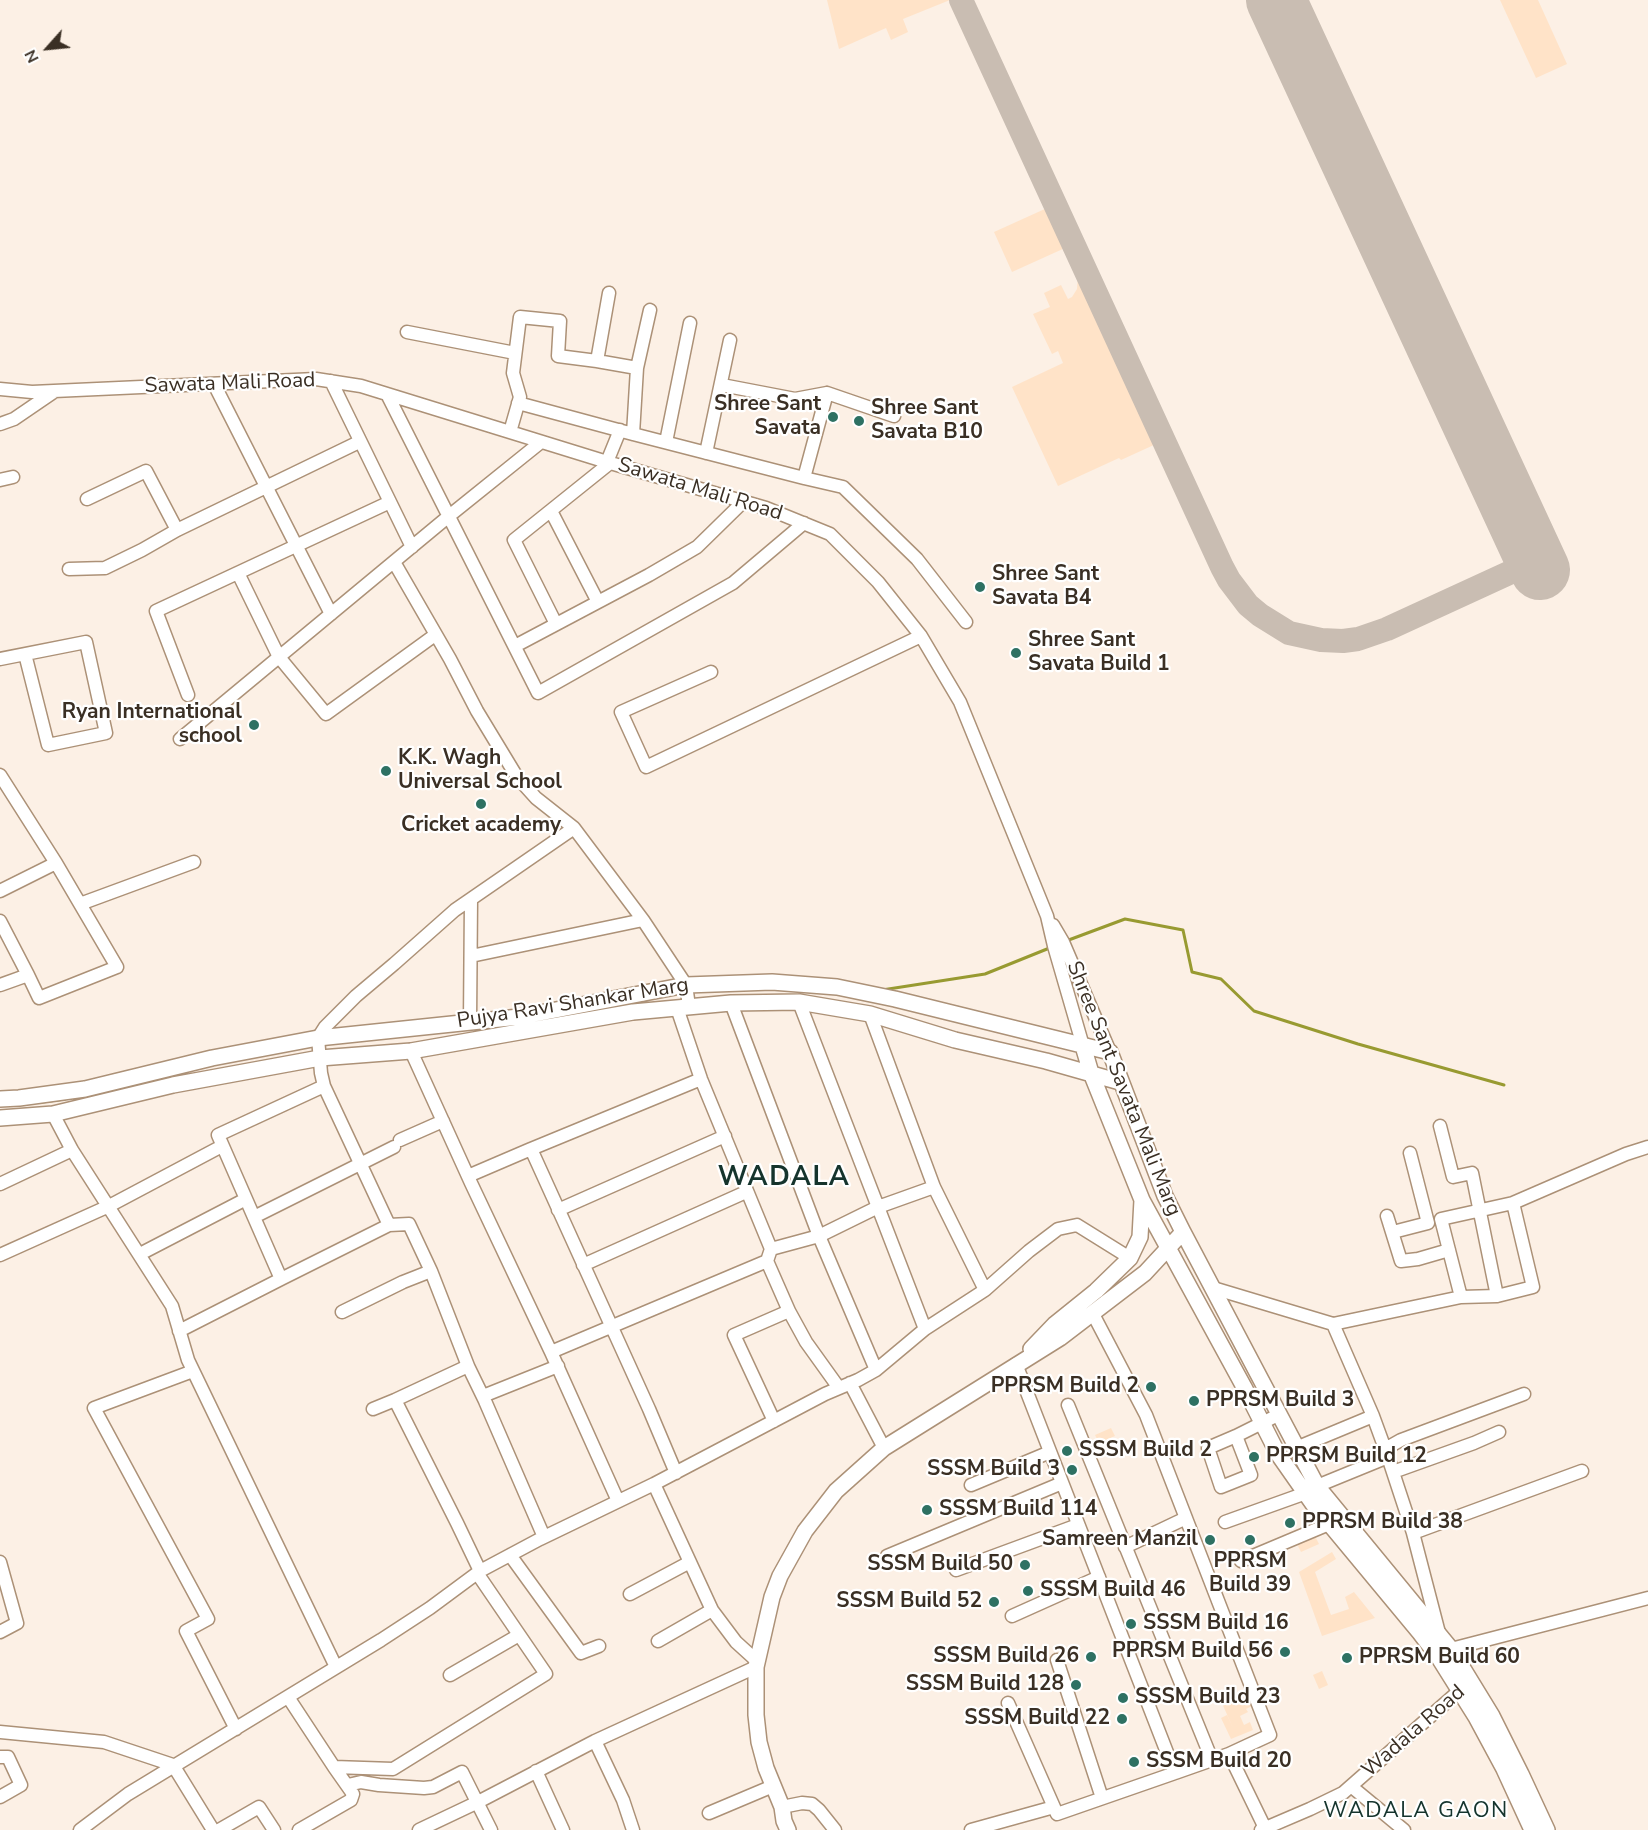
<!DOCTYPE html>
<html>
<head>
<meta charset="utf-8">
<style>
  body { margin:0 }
  #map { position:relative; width:1648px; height:1830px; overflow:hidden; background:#fcf0e5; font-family:"Nunito Sans",sans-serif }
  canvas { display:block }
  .north { position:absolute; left:18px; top:18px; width:60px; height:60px; -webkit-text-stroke:4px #fff; paint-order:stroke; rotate:243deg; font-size:16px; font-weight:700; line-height:24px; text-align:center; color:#3a2f24 }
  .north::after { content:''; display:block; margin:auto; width:21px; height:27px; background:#3a2f24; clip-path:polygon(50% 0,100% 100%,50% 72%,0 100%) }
</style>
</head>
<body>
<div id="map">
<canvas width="1648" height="1830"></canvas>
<div class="north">N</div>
</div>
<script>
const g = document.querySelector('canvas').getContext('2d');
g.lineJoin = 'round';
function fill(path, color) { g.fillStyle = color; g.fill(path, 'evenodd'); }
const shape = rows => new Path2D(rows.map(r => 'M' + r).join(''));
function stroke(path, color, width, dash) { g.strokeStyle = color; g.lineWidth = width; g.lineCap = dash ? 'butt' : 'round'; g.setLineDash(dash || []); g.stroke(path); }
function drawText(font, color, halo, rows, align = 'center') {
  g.font = font + ' "Nunito Sans",sans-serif'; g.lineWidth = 4.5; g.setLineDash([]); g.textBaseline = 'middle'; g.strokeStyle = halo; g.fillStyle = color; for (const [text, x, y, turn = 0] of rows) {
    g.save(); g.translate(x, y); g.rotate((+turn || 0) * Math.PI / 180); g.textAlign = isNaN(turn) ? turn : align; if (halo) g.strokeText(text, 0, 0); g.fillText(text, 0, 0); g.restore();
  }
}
fill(shape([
  [827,0,950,0,903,19,908,32,891,40,886,28,839,49],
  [1500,0,1538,0,1567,64,1536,78],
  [1047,208,1065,248,1012,272,994,232],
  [1078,276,1156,444,1121,460,1119,458,1058,486,1012,387,1063,363,1058,351,1052,354,1033,314,1050,307,1044,293,1061,285,1068,299,1072,297,1077,289],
  [1111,1428,1115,1436,1099,1443,1095,1435],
  [1313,1532,1319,1544,1301,1552,1295,1540],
  [1332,1552,1336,1559,1315,1572,1331,1615,1349,1609,1345,1597,1354,1592,1375,1618,1322,1636,1299,1572],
  [1322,1671,1328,1685,1319,1689,1313,1675],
  [1244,1690,1252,1706,1246,1709,1248,1712,1240,1716,1244,1725,1250,1722,1253,1730,1231,1739,1221,1718,1227,1715,1233,1728,1221,1701]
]), '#ffe3c8');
stroke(shape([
  [1066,941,1125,919,1183,930,1192,972,1221,979,1254,1011,1358,1044,1504,1085],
  [882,990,985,974,1052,947],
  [42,1102,65,1099]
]), '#989a31', 3);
stroke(shape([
  [961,0,1222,567,1229,580,1248,605,1260,615,1289,633,1321,640,1343,641,1358,639,1387,629,1535,561]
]), '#c9bdb2', 24);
stroke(shape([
  [1276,0,1540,570]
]), '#c9bdb2', 60);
const minor = shape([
  [407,332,515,353],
  [597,361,609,293],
  [637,368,650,310],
  [331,381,412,547],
  [214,384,331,614],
  [722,385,795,399,827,393,894,416],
  [0,389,32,392,316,379,361,386,607,462,766,508,830,534,878,582,921,636,960,702,1047,916,1054,946,1083,1046],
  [387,394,538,693,733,583,804,523],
  [0,424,14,419,55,391],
  [510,432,520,397,513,373,520,317,560,321,558,356,597,361,637,368,633,434,518,403],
  [633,434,804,478,827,393],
  [666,442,690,323],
  [706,453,730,340],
  [607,462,620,430],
  [804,478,843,487,917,559,966,622],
  [0,480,13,477],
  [87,499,146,471,177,530],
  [551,511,598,602],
  [394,562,450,659,477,711,517,777,536,798,574,828],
  [69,569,105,568,142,550,177,530,359,442],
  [238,573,279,657,326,714,435,635],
  [556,624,514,540,610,463],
  [515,646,649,575,697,547,744,501],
  [0,659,86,642,106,733,48,745,25,654],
  [711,672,621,712,646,767,921,636],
  [188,695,156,611,390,502],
  [180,739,449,516,541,442],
  [0,775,56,863,117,967,39,998,28,975,0,985],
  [0,891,56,863],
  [80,904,194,862],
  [0,921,28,975],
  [1053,925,1063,942,1110,1052],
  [471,956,643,920],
  [799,1002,925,1329],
  [731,1003,819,1236,876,1370],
  [677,1008,701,1079,771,1249,767,1261],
  [870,1014,934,1187,985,1290],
  [470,1022,471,899,574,828,643,920,686,985,689,1006],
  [411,1051,471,1183,551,1352,618,1501],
  [324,1086,218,1135,281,1279,389,1225],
  [53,1114,72,1150,172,1306,188,1360,336,1667],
  [1440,1126,1453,1177,1472,1173,1497,1296],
  [400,1140,443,1121],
  [531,1149,701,1079],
  [468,1176,531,1149,649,1409,676,1473],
  [0,1184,72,1150],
  [1513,1203,1626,1154,1648,1147],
  [558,1210,725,1136],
  [1387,1216,1401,1261,1418,1259,1449,1250],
  [254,1217,394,1147],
  [1393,1232,1428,1223,1410,1153],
  [771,1249,819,1236,878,1207,934,1187],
  [140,1254,246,1199],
  [0,1255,109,1206,222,1146],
  [583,1265,746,1192],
  [431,1271,409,1224,389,1225,324,1086,321,1073,318,1038,325,1027,356,996,394,964,455,910,471,899],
  [1213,1288,1333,1324,1461,1297,1441,1219,1513,1203,1533,1287,1497,1296,1461,1297],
  [342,1312,403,1282,431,1271,468,1366],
  [1093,1314,1146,1415,1270,1735,1229,1754,1265,1828],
  [1333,1324,1373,1416,1388,1457,1413,1533,1439,1633],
  [179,1331,281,1279],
  [551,1352,767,1261,789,1311,806,1342,839,1388],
  [1016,1364,1175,1773,1229,1754],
  [193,1371,94,1408,208,1619,186,1631,236,1729],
  [850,1383,884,1448],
  [483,1396,558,1366],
  [395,1400,457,1523,480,1571],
  [1068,1405,1212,1760],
  [373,1409,395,1400,468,1366,485,1401,544,1537],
  [774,1421,734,1335,789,1311],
  [1236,1436,1251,1475,1221,1487,1208,1448,1236,1436,1278,1415],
  [1296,1448,1373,1416],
  [1385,1449,1401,1440,1524,1394],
  [1393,1472,1474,1443,1499,1432],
  [654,1484,712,1610,736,1642,758,1662],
  [971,1485,1050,1452],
  [1225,1522,1306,1493,1317,1486,1388,1457],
  [1413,1533,1582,1471],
  [1125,1547,1186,1518],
  [510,1555,581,1653,599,1646],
  [887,1556,1062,1483],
  [1241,1561,1329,1524],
  [0,1562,17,1623,0,1632],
  [956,1570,1078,1525],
  [630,1594,690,1562],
  [1012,1616,1099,1577],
  [658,1641,712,1610],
  [1444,1654,1451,1649,1648,1598],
  [1057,1660,1102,1798],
  [450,1675,519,1635],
  [288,1697,334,1767],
  [1008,1703,1057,1814,1175,1773],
  [0,1732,104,1742,173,1765,213,1830],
  [595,1741,623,1800,633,1830],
  [0,1757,8,1757,21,1785,0,1797],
  [536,1771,563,1830],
  [348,1785,361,1782,379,1785,424,1788,433,1787,462,1772,491,1830],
  [1352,1787,1404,1830],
  [782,1807,802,1803,812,1804,819,1810,835,1830],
  [709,1813,773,1786],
  [80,1830,128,1794,381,1640,430,1608,480,1571,540,1539,654,1484,825,1394,858,1380,876,1370,925,1329,985,1290,1029,1251,1058,1229,1077,1225,1130,1258],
  [219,1830,259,1807,274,1830],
  [299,1830,351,1800,353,1794,334,1767,393,1769,546,1674,477,1573],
  [419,1830,478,1802,595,1741,756,1667],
  [971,1830,1054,1807],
  [1261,1830,1310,1809,1343,1793,1466,1685]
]);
const major = shape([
  [0,1099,19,1098,85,1089,212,1058,318,1038,519,1017,686,985,772,982,837,987,895,999,1110,1052,1165,1196,1183,1232,1145,1273,1060,1338,884,1448,836,1491,805,1531,780,1576,772,1597,756,1667,756,1715,759,1742,766,1768,782,1807,784,1821,788,1830],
  [0,1118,53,1114,173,1085,320,1058,411,1051,633,1012,731,1003,799,1002,870,1014,955,1040,1046,1061,1120,1082],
  [1142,1200,1244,1387,1278,1454,1313,1504,1420,1633,1439,1658,1476,1717,1504,1769,1532,1830],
  [1183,1232,1317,1486,1451,1649,1492,1716,1521,1774,1547,1830],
  [1031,1349,1055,1324,1096,1291,1130,1258,1140,1237,1142,1200,1091,1073,1083,1046]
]);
stroke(minor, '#ac9177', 15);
stroke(major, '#ac9177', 18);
stroke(minor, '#fff', 12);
stroke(major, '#fff', 15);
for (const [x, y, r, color] of [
  [833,417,6,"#2e7163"],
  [859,421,6,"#2e7163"],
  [980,587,6,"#2e7163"],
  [1016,653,6,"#2e7163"],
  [254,725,6,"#2e7163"],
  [386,771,6,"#2e7163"],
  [481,804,6,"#2e7163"],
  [1151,1387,6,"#2e7163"],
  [1194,1401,6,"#2e7163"],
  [1067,1451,6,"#2e7163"],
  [1254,1457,6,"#2e7163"],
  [1072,1470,6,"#2e7163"],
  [927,1510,6,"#2e7163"],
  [1290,1523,6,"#2e7163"],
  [1210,1540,6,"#2e7163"],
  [1250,1540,6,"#2e7163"],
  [1025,1565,6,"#2e7163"],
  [1028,1591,6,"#2e7163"],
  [994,1602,6,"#2e7163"],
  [1131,1624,6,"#2e7163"],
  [1285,1652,6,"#2e7163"],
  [1091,1657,6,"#2e7163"],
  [1347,1658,6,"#2e7163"],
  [1076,1685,6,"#2e7163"],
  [1123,1698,6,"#2e7163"],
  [1122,1719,6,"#2e7163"],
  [1134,1762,6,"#2e7163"]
]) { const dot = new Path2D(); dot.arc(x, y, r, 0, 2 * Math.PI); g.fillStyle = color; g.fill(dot); stroke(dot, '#fff', 2); }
drawText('21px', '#3a2f24', '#fff', [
  ["Sawata Mali Road",230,384,-2],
  ["Sawata Mali Road",700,490,17],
  ["Pujya Ravi Shankar Marg",573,1004,-9],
  ["Shree Sant Savata Mali Marg",1123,1089,68],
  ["Wadala Road",1414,1732,-41]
]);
drawText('bold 21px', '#3a2f24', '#fff', [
  ["Shree Sant",821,405,"right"],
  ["Savata",821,429,"right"],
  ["Shree Sant",871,409],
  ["Savata B10",871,433],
  ["Shree Sant",992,575],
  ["Savata B4",992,599],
  ["Shree Sant",1028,641],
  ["Savata Build 1",1028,665],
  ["Ryan International",242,713,"right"],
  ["school",242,737,"right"],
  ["K.K. Wagh",398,759],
  ["Universal School",398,783],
  ["Cricket academy",481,826,"center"],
  ["PPRSM Build 2",1139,1387,"right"],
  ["PPRSM Build 3",1206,1401],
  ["SSSM Build 2",1079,1451],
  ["PPRSM Build 12",1266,1457],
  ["SSSM Build 3",1060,1470,"right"],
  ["SSSM Build 114",939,1510],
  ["PPRSM Build 38",1302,1523],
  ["Samreen Manzil",1198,1540,"right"],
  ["PPRSM",1250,1562,"center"],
  ["Build 39",1250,1586,"center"],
  ["SSSM Build 50",1013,1565,"right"],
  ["SSSM Build 46",1040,1591],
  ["SSSM Build 52",982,1602,"right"],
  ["SSSM Build 16",1143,1624],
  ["PPRSM Build 56",1273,1652,"right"],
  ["SSSM Build 26",1079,1657,"right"],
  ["PPRSM Build 60",1359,1658],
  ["SSSM Build 128",1064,1685,"right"],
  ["SSSM Build 23",1135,1698],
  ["SSSM Build 22",1110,1719,"right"],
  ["SSSM Build 20",1146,1762]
], 'left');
g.letterSpacing = '1.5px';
drawText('22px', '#15342d', '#fff', [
  ["WADALA GAON",1416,1812]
]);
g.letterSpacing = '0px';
g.letterSpacing = '1.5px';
drawText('bold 27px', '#15342d', '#fff', [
  ["WADALA",784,1178]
]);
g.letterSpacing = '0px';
</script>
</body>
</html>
